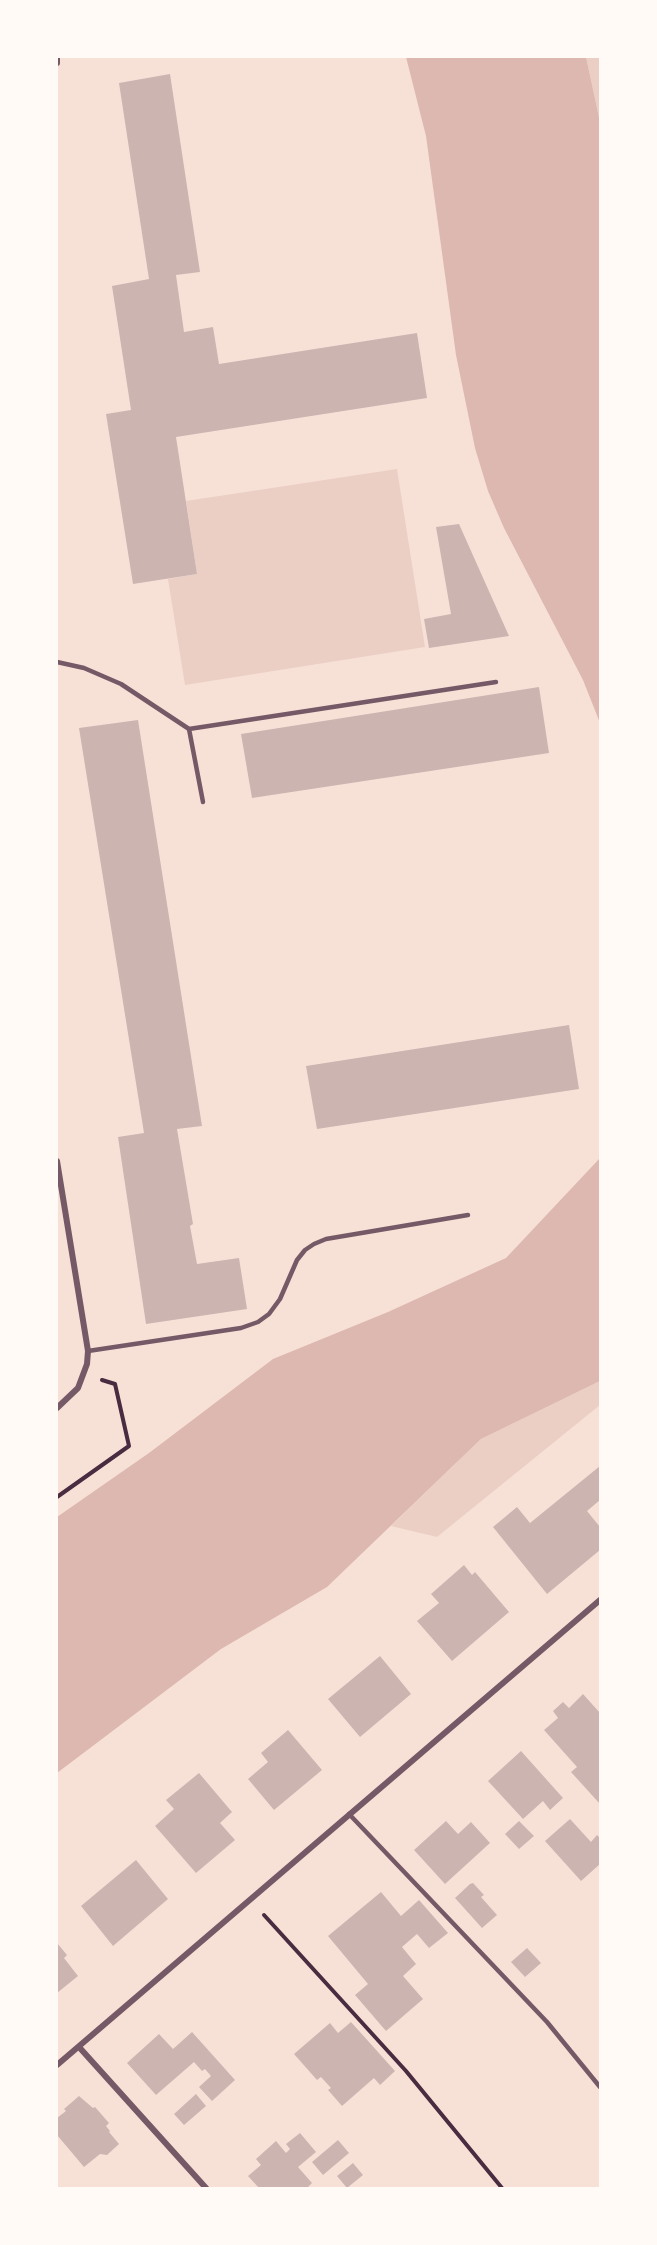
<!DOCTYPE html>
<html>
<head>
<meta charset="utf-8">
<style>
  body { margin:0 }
  #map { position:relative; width:657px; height:2245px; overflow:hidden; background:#f7e1d7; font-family:"IBM Plex Serif",serif }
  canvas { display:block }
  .frame { position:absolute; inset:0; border:58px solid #fffaf5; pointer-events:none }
</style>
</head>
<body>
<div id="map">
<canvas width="657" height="2245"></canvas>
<div class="frame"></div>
</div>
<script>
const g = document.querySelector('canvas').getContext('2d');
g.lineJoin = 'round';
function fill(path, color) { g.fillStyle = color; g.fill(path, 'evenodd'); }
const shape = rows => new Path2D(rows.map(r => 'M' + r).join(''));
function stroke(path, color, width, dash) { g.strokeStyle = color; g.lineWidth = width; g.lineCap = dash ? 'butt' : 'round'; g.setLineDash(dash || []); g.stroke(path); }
fill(shape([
  [586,57,600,57,600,122],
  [397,469,425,647,185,685,168,579,197,574,186,501],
  [600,1381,600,1405,437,1537,391,1526,481,1439]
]), '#ebcfc5');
fill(shape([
  [406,57,586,57,600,122,600,723,583,680,504,528,488,491,475,448,456,355,426,136],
  [600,1158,600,1381,481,1439,327,1587,221,1649,57,1773,57,1517,149,1453,273,1359,388,1312,506,1258]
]), '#dcb8b0');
fill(shape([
  [170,74,200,272,176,275,184,332,213,327,219,364,417,333,427,398,176,437,197,574,133,584,106,414,131,410,112,286,149,279,119,83],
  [459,524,509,636,429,648,424,619,451,614,436,527],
  [539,687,549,753,252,798,241,734],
  [138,720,202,1126,177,1129,193,1224,190,1226,197,1264,239,1258,247,1309,146,1324,118,1137,144,1133,79,728],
  [569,1025,579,1089,317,1129,306,1066],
  [600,1466,600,1500,587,1511,600,1527,600,1550,547,1594,493,1527,517,1507,530,1523],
  [464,1565,472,1575,475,1572,509,1612,452,1661,417,1621,439,1603,431,1594],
  [380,1656,411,1694,360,1737,328,1699],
  [583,1694,600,1713,600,1804,571,1772,577,1767,544,1730,558,1718,553,1711,563,1702,569,1708],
  [288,1730,322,1770,274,1810,248,1779,268,1762,261,1753],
  [521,1751,563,1798,550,1810,543,1801,523,1819,488,1781],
  [199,1773,232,1812,220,1823,235,1840,196,1873,155,1826,174,1809,166,1800],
  [570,1819,591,1842,597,1835,600,1838,600,1864,581,1881,545,1841],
  [446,1821,458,1834,471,1822,490,1843,445,1884,414,1850],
  [519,1821,534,1836,519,1849,505,1834],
  [136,1860,168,1899,113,1946,81,1906],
  [473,1883,484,1895,481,1897,497,1915,482,1928,455,1898,470,1884],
  [381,1892,401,1916,419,1900,448,1933,429,1948,417,1934,402,1947,416,1964,403,1976,423,1999,386,2031,355,1995,368,1984,328,1936],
  [57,1943,67,1955,64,1958,78,1976,57,1993],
  [527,1948,541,1963,525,1977,511,1962],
  [351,2022,395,2071,380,2085,374,2078,342,2106,328,2090,331,2088,321,2077,317,2080,294,2054,330,2023,338,2033],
  [192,2032,235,2080,212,2101,199,2087,211,2076,205,2069,202,2071,194,2062,156,2095,127,2063,159,2034,173,2049],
  [196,2094,206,2106,184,2125,174,2114],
  [79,2096,93,2108,95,2107,109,2123,106,2126,110,2131,109,2132,119,2144,107,2155,100,2154,84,2167,57,2135,57,2118,66,2111,64,2109],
  [300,2133,316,2152,298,2167,312,2183,307,2188,259,2188,248,2176,261,2165,256,2159,276,2141,286,2153,290,2149,286,2144],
  [338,2140,349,2153,323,2175,312,2162],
  [353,2163,363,2175,347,2188,337,2176]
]), '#ccb4b1');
stroke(shape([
  [57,1497,129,1446,115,1384,102,1380],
  [264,1915,406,2071,502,2188]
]), '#4a2c40', 4);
stroke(shape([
  [57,662,84,668,121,684,189,729,496,682],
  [189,729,203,802],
  [88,1351,241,1328,258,1322,269,1314,280,1299,297,1260,305,1250,314,1244,326,1239,468,1215],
  [349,1814,547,2022,600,2087]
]), '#755966', 4.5);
stroke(shape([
  [57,63,57,57],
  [57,1161,88,1351,87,1364,78,1388,57,1408],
  [79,2047,206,2188],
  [57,2065,600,1600]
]), '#755966', 6);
</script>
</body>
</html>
